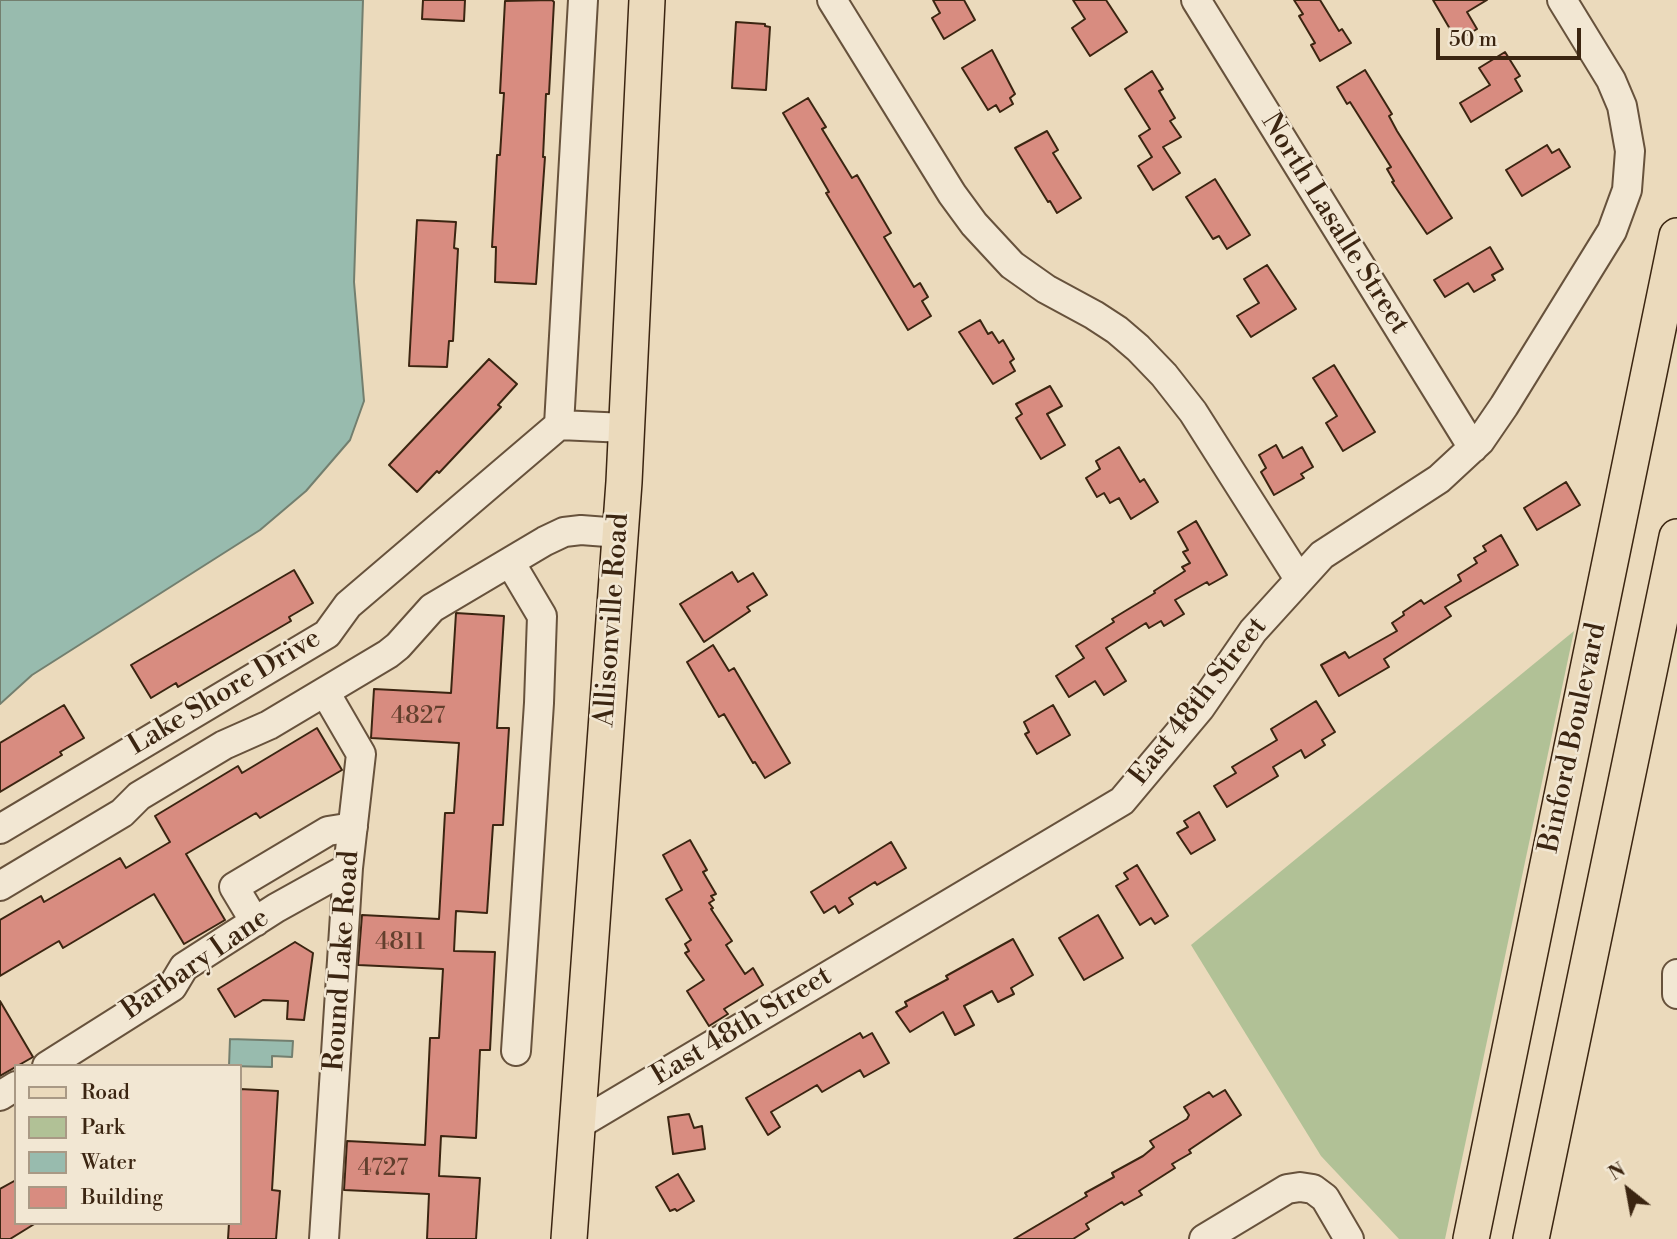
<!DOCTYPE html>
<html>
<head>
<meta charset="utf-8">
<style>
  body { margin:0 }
  #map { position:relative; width:1677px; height:1239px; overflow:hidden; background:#ebdabc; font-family:"Libre Bodoni",serif }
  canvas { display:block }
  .legend { position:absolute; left:14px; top:1064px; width:228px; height:161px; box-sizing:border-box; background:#f2e7d3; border:2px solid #a99985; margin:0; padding:9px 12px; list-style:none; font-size:21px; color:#3b2511 }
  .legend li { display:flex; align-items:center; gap:14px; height:35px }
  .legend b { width:35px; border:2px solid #a99985 }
  .north { position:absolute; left:1593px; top:1155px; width:70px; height:70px; -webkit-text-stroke:5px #f2e7d3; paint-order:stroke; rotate:329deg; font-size:19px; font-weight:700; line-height:28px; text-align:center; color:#3b2511 }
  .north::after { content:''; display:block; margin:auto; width:24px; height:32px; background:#3b2511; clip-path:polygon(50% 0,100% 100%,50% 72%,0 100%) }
  .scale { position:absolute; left:1436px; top:28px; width:145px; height:32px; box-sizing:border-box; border:4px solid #3b2511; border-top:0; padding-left:9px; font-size:21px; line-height:24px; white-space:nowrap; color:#3b2511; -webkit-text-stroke:5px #f2e7d3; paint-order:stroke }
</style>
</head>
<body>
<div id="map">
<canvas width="1677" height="1239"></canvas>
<ul class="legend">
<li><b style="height:9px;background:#ebdabc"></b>Road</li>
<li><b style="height:19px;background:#b1c196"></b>Park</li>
<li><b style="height:19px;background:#98bbae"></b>Water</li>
<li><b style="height:19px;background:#d88c80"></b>Building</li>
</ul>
<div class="north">N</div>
<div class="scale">50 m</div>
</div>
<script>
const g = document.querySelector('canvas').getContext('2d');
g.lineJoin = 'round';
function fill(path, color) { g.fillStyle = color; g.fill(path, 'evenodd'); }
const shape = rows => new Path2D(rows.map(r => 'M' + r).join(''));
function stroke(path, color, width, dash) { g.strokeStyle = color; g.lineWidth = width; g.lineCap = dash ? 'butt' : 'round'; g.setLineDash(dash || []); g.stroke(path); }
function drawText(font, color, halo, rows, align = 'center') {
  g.font = font + ' "Libre Bodoni",serif'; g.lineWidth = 5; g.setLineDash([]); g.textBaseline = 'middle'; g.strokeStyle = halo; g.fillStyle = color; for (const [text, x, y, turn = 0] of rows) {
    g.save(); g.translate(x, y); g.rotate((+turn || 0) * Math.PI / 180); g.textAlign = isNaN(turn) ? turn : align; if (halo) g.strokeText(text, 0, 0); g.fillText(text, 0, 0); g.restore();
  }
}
fill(shape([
  [1574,631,1445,1239,1399,1239,1321,1156,1191,945]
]), '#b1c196');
const water = shape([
  [0,0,363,0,354,282,364,401,350,440,306,491,260,530,32,675,0,704,0,0],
  [230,1039,293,1041,292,1057,272,1056,272,1067,229,1066,230,1039]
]);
fill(water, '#98bbae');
stroke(water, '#737f6f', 2);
const building = shape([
  [423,0,465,0,464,21,422,19,423,0],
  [552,0,554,2,549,94,546,94,543,157,545,157,536,284,495,282,496,247,492,247,497,155,500,155,504,93,500,93,505,1,552,0],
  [933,0,964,0,975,20,944,39,932,18,940,13,933,0],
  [1073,0,1106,0,1127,32,1090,56,1072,28,1085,19,1073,0],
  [1294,0,1320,0,1339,31,1342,29,1351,43,1320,61,1311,45,1315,43,1299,16,1303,14,1294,0],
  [1433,0,1487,0,1467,12,1477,29,1457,41,1433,0],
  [736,22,765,24,765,26,770,27,766,90,732,88,736,22],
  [992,50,1015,94,1010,98,1013,104,1000,112,996,105,988,110,962,68,992,50],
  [1505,52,1520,76,1515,79,1522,91,1471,122,1460,103,1490,85,1479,68,1505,52],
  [1365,70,1392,114,1389,116,1397,131,1452,218,1427,234,1392,182,1394,181,1387,169,1391,167,1350,102,1347,104,1337,87,1365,70],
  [1152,71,1163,89,1159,91,1175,118,1170,121,1181,137,1163,147,1180,173,1153,190,1138,166,1152,157,1139,136,1150,129,1125,89,1152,71],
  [808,98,826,127,822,129,852,178,857,175,891,233,884,237,914,287,920,283,928,297,922,301,931,316,908,330,826,193,829,192,783,113,808,98],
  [1047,131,1058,150,1053,153,1081,198,1057,213,1050,201,1048,202,1015,148,1047,131],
  [1547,145,1552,153,1559,149,1570,167,1522,196,1506,170,1547,145],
  [1215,179,1250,235,1227,249,1219,236,1213,239,1186,197,1215,179],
  [417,220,456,222,454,248,458,249,453,341,449,341,447,367,409,366,417,220],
  [1490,247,1503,269,1492,275,1495,280,1474,292,1468,283,1445,297,1434,280,1490,247],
  [1267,265,1296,309,1251,337,1237,316,1259,303,1244,279,1267,265],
  [980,320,988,334,992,332,999,343,1003,340,1014,359,1010,362,1015,371,993,384,959,332,980,320],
  [489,359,517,384,498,405,501,407,439,473,437,471,417,492,389,465,489,359],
  [1334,365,1375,432,1343,451,1326,423,1337,416,1313,378,1334,365],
  [1050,386,1062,406,1047,414,1065,445,1041,459,1016,418,1022,414,1016,404,1050,386],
  [1276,445,1283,458,1302,447,1313,467,1301,474,1304,478,1274,495,1261,472,1266,468,1259,455,1276,445],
  [1119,447,1140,482,1144,479,1158,502,1131,519,1119,498,1110,503,1104,493,1097,497,1086,478,1100,469,1096,461,1119,447],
  [1566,482,1580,505,1537,530,1524,508,1566,482],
  [1196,521,1227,575,1209,585,1207,582,1175,600,1184,614,1164,626,1161,621,1149,628,1146,623,1106,648,1126,681,1104,695,1095,681,1069,697,1056,676,1084,658,1076,646,1114,622,1112,619,1155,593,1154,591,1185,571,1182,567,1190,563,1183,552,1188,550,1178,532,1196,521],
  [1501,535,1518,565,1445,607,1451,616,1384,659,1389,667,1339,696,1321,665,1345,652,1349,658,1397,631,1392,623,1404,615,1403,612,1421,600,1424,604,1461,581,1458,575,1477,563,1474,558,1486,551,1483,546,1501,535],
  [294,570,313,603,289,617,291,621,178,687,176,683,151,698,131,665,294,570],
  [732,572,738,582,753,573,767,595,747,607,750,611,704,642,680,604,732,572],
  [456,613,504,616,497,728,509,728,503,825,493,825,487,913,456,911,454,951,495,952,490,1050,480,1050,476,1138,441,1136,439,1176,480,1178,476,1239,427,1239,429,1194,344,1190,347,1141,425,1145,430,1038,439,1038,443,969,358,965,362,915,439,919,445,813,454,813,459,743,371,738,374,689,451,693,456,613],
  [713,645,729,671,734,668,790,763,765,778,755,762,753,763,724,714,719,717,687,662,713,645],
  [1316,701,1335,732,1322,740,1325,745,1305,758,1301,750,1273,767,1278,776,1227,807,1214,786,1236,773,1232,767,1277,740,1271,729,1316,701],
  [64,705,84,738,60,752,62,755,0,792,0,743,64,705],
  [1053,705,1070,735,1037,754,1025,734,1029,732,1024,722,1053,705],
  [317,728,342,770,260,818,256,813,186,854,225,920,184,944,154,894,63,948,59,941,0,976,0,920,41,896,44,902,120,858,126,868,170,842,155,816,238,766,242,773,317,728],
  [1199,812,1215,840,1191,854,1177,833,1188,827,1184,821,1199,812],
  [690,840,707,870,703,872,716,894,711,896,714,900,709,903,713,908,711,909,732,941,726,945,745,974,753,968,763,985,724,1009,728,1014,709,1026,687,991,704,980,685,953,689,951,685,944,691,940,666,899,682,890,663,855,690,840],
  [891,842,906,868,877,885,875,882,849,898,853,904,839,913,835,906,824,913,811,892,891,842],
  [1137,865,1168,916,1155,924,1151,918,1140,925,1116,886,1128,879,1124,873,1137,865],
  [1098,915,1123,958,1084,980,1059,938,1098,915],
  [1013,939,1033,975,1011,988,1014,994,998,1002,992,991,964,1006,974,1025,955,1035,943,1012,910,1032,896,1012,907,1006,905,1002,948,979,946,976,1013,939],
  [295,942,313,953,304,1020,287,1019,288,1001,263,1000,235,1017,218,989,295,942],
  [0,1001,33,1057,0,1076,0,1001],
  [860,1033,863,1038,872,1033,889,1063,864,1077,860,1070,822,1092,817,1085,812,1088,771,1112,780,1127,768,1135,746,1098,860,1033],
  [240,1089,278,1091,272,1190,280,1191,276,1239,228,1239,229,1223,240,1223,240,1089],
  [1225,1090,1241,1115,1189,1150,1191,1153,1172,1164,1175,1168,1139,1191,1142,1195,1124,1205,1122,1202,1086,1224,1089,1229,1073,1239,1014,1239,1087,1196,1085,1193,1114,1177,1112,1173,1143,1156,1154,1147,1150,1141,1187,1119,1189,1115,1184,1107,1209,1092,1213,1097,1225,1090],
  [689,1114,694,1128,702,1126,705,1149,673,1154,668,1117,689,1114],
  [678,1174,694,1201,677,1211,675,1209,670,1211,656,1187,678,1174],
  [16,1180,16,1223,36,1223,10,1239,0,1239,0,1189,16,1180]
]);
fill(building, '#d88c80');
stroke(building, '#3b2511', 2);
const minor = shape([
  [832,0,952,194,974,224,1012,265,1046,289,1094,315,1117,330,1138,348,1164,375,1193,412,1299,579],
  [1196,0,1473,448],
  [559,425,583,0],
  [559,425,626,428],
  [510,562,542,616,539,703,516,1051],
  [0,829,327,634,348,605,559,425],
  [0,886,122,813,139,796,224,745,269,725,388,654,398,646,432,608,545,541,564,532,581,530,620,533],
  [255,922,234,887,328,831,353,827],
  [1677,974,1677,994],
  [47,1066,172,987,184,967,276,908,348,868],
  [0,1096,16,1086],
  [576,1126,1122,801,1200,708,1253,631,1322,555,1439,479,1480,441,1504,406,1612,231,1627,190,1630,151,1622,106,1611,80,1562,0],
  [324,1239,348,868,361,754,325,692],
  [1204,1239,1287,1189,1300,1187,1313,1189,1325,1198,1349,1239]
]);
const major = shape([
  [569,1239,624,482,647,0],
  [1471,1239,1677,236],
  [1531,1239,1677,537]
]);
stroke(minor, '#67523c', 32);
stroke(major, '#3b2511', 38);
stroke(minor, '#f2e7d3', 28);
stroke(major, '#ebdabc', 35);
drawText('24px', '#623f2d', null, [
  ["4827",418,717],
  ["4811",400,943],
  ["4727",383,1169]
]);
drawText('28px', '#3b2511', '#f2e7d3', [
  ["North Lasalle Street",1334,224,58],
  ["Allisonville Road",613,620,-86],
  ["Lake Shore Drive",225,693,-31],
  ["East 48th Street",1199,702,-52],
  ["Binford Boulevard",1574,738,-78],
  ["Round Lake Road",343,961,-86],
  ["Barbary Lane",196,965,-35],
  ["East 48th Street",742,1027,-31]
]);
</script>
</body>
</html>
